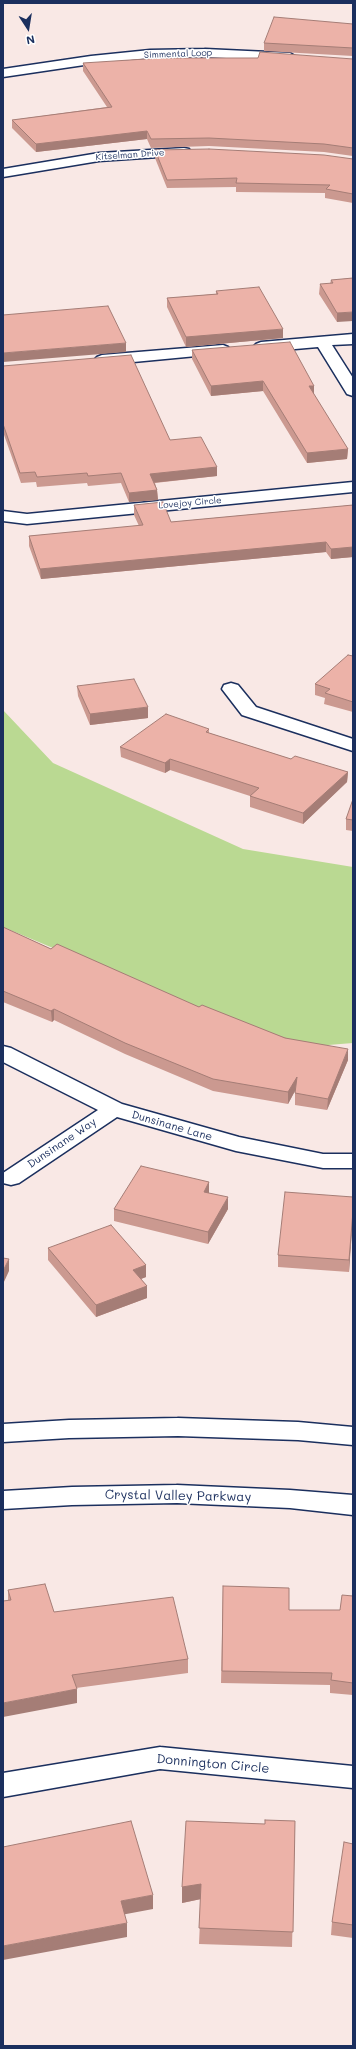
<!DOCTYPE html>
<html>
<head>
<meta charset="utf-8">
<style>
  body { margin:0 }
  #map { position:relative; width:356px; height:2049px; overflow:hidden; background:#f9e8e5; font-family:Mali,sans-serif }
  canvas { display:block }
  .frame { position:absolute; inset:0; border:4px solid #1b2f5e; pointer-events:none }
  .north { position:absolute; left:8px; top:8px; width:40px; height:40px; -webkit-text-stroke:3px #fff; paint-order:stroke; rotate:168deg; font-size:11px; font-weight:700; line-height:16px; text-align:center; color:#1b2f5e }
  .north::after { content:''; display:block; margin:auto; width:14px; height:18px; background:#1b2f5e; clip-path:polygon(50% 0,100% 100%,50% 72%,0 100%) }
</style>
</head>
<body>
<div id="map">
<canvas width="356" height="2049"></canvas>
<div class="frame"></div>
<div class="north">N</div>
</div>
<script>
const g = document.querySelector('canvas').getContext('2d');
g.lineJoin = 'round';
function fill(path, color) { g.fillStyle = color; g.fill(path, 'evenodd'); }
const shape = rows => new Path2D(rows.map(r => 'M' + r).join(''));
function stroke(path, color, width, dash) { g.strokeStyle = color; g.lineWidth = width; g.lineCap = dash ? 'butt' : 'round'; g.setLineDash(dash || []); g.stroke(path); }
function drawText(font, color, halo, rows, align = 'center') {
  g.font = font + ' Mali,sans-serif'; g.lineWidth = 3; g.setLineDash([]); g.textBaseline = 'middle'; g.strokeStyle = halo; g.fillStyle = color; for (const [text, x, y, turn = 0] of rows) {
    g.save(); g.translate(x, y); g.rotate((+turn || 0) * Math.PI / 180); g.textAlign = isNaN(turn) ? turn : align; if (halo) g.strokeText(text, 0, 0); g.fillText(text, 0, 0); g.restore();
  }
}
fill(shape([
  [3,710,53,763,243,849,353,867,353,1043,291,1048,3,927]
]), '#bad992');
const minor = shape([
  [205,49,290,53,296,57,290,61,205,57,150,58,91,64,3,77,3,69,91,56,150,50,205,49],
  [184,148,189,149,191,152,189,155,99,161,3,177,3,169,99,153,184,148],
  [353,334,353,344,332,345,353,378,353,396,347,394,318,347,261,352,256,350,253,347,256,344,261,342,353,334],
  [223,345,228,347,231,350,228,353,102,365,97,363,94,360,97,357,102,355,223,345],
  [353,482,353,492,27,524,3,521,3,511,27,514,353,482],
  [231,683,238,685,256,707,353,739,353,751,242,715,222,689,224,685,231,683],
  [3,1046,11,1048,122,1104,239,1137,323,1154,353,1154,353,1168,323,1168,236,1151,117,1117,19,1183,11,1185,3,1183,3,1173,98,1110,3,1062,3,1046],
  [160,1747,353,1766,353,1788,160,1769,3,1797,3,1773,160,1747]
]);
const major = shape([
  [178,1418,298,1422,353,1427,353,1445,298,1440,178,1436,69,1438,3,1442,3,1424,69,1420,178,1418],
  [177,1485,290,1490,353,1495,353,1515,290,1508,177,1503,72,1505,3,1509,3,1491,72,1487,177,1485]
]);
stroke(minor, '#1b2f5e', 3);
stroke(major, '#1b2f5e', 3);
fill(minor, '#fff');
fill(major, '#fff');
fill(shape([
  [353,24,353,56,264,51,264,43],
  [353,59,353,156,324,152,209,146,151,148,147,139,36,152,12,128,12,120,107,107,83,71,83,63],
  [155,150,353,159,353,203,325,198,325,193,236,192,236,187,167,188,155,158],
  [353,278,337,322,319,294,320,284,330,284,331,280],
  [216,291,283,338,186,347,167,307,167,298,216,294],
  [192,350,314,386,314,395,348,449,347,459,307,463,263,391,211,396,192,359],
  [3,366,170,440,217,467,217,476,155,483,157,490,158,500,129,502,121,483,88,486,87,483,37,487,36,482,21,483,3,432],
  [134,505,171,522,353,505,353,557,331,559,326,552,41,579,29,546,29,536,139,526,134,515],
  [353,656,353,712,324,704,325,698,315,695,315,684],
  [77,686,148,718,90,725,78,696],
  [209,729,209,733,291,759,348,772,347,782,303,824,250,807,250,796,170,770,165,773,121,757,120,747],
  [353,799,353,831,346,830,346,819],
  [3,927,51,949,199,1007,348,1060,327,1110,295,1105,295,1091,288,1104,213,1091,125,1054,54,1020,52,1022,3,1002],
  [209,1182,209,1193,228,1209,208,1244,114,1221,114,1209],
  [353,1197,349,1272,278,1267,278,1255],
  [48,1248,146,1265,146,1277,141,1279,147,1286,147,1298,96,1317,48,1260],
  [223,1586,289,1610,340,1610,353,1596,353,1695,330,1693,330,1685,221,1683],
  [8,1590,54,1612,188,1659,188,1673,76,1688,77,1703,8,1600],
  [295,1821,292,1947,199,1944,201,1899,182,1903,182,1887,265,1824],
  [353,1844,353,1938,331,1935,332,1922]
]), '#cb9990');
fill(shape([
  [147,131,147,139,36,152,36,144],
  [353,312,353,321,337,322,337,313],
  [283,329,283,338,186,347,186,337],
  [126,343,126,352,3,362,3,353],
  [263,381,263,391,211,396,211,386],
  [309,386,314,386,314,395],
  [348,449,347,459,307,463,307,453],
  [217,467,217,476,151,483,150,474],
  [157,490,158,500,129,502,129,493],
  [326,542,326,552,41,579,40,569],
  [353,547,353,557,331,559,331,549],
  [148,707,148,718,90,725,90,714],
  [170,759,170,770,165,773,165,763],
  [348,772,347,782,303,824,303,813],
  [54,1009,54,1020,52,1022,51,1011],
  [348,1049,348,1060,327,1110,328,1099],
  [297,1077,296,1089,288,1104,288,1092],
  [209,1182,209,1194,204,1192],
  [228,1197,228,1209,208,1244,208,1232],
  [353,1211,353,1217,349,1272,349,1260],
  [9,1259,9,1271,3,1284,3,1271],
  [146,1265,146,1277,133,1282,133,1270],
  [147,1286,147,1298,96,1317,96,1305],
  [77,1689,77,1703,3,1717,3,1703],
  [201,1884,201,1899,182,1903,182,1887],
  [153,1895,153,1909,121,1915,121,1901],
  [127,1923,127,1937,3,1960,3,1946]
]), '#a57d76');
const building = shape([
  [274,17,353,24,353,48,264,43,274,17],
  [260,52,353,59,353,148,324,144,209,138,151,139,147,131,36,144,12,120,112,107,83,63,161,58,258,58,260,52],
  [209,149,324,155,353,159,353,194,326,189,330,185,236,183,237,178,167,180,155,150,209,149],
  [353,278,353,312,337,313,320,284,333,283,331,280,353,278],
  [259,287,283,329,186,337,167,298,218,294,216,291,259,287],
  [108,306,126,343,3,353,3,315,108,306],
  [290,342,314,386,309,386,348,449,307,453,263,381,211,386,192,350,290,342],
  [131,355,170,440,201,437,217,467,150,474,157,490,129,493,121,473,88,476,87,473,37,477,35,472,20,473,3,424,3,366,131,355],
  [163,502,171,522,353,505,353,547,331,549,326,542,40,569,29,536,143,525,134,505,163,502],
  [348,655,353,656,353,702,325,693,330,689,315,684,348,655],
  [134,679,148,707,90,714,77,686,134,679],
  [166,714,209,729,206,732,291,759,295,756,348,772,303,813,250,796,259,788,170,759,165,763,120,747,166,714],
  [353,799,353,820,346,819,353,799],
  [3,927,51,949,57,944,199,1007,202,1005,285,1038,348,1049,328,1099,295,1093,297,1077,288,1092,213,1079,125,1043,54,1009,51,1011,3,991,3,927],
  [141,1166,209,1182,204,1192,228,1197,208,1232,114,1209,141,1166],
  [285,1192,353,1197,353,1211,349,1260,278,1255,285,1192],
  [111,1225,146,1265,133,1270,147,1286,96,1305,48,1248,111,1225],
  [3,1258,9,1259,3,1271,3,1258],
  [45,1584,54,1612,173,1597,188,1659,72,1675,77,1689,3,1703,3,1601,11,1600,8,1590,45,1584],
  [223,1586,289,1588,289,1610,340,1610,342,1595,353,1596,353,1683,331,1680,332,1673,222,1671,223,1586],
  [265,1820,295,1821,293,1932,199,1928,201,1884,182,1887,186,1821,265,1824,265,1820],
  [131,1821,153,1895,121,1901,127,1923,3,1946,3,1847,131,1821],
  [344,1842,353,1844,353,1925,332,1922,344,1842]
]);
fill(building, '#ecb2a8');
stroke(building, '#a57d76', 1);
drawText('9px', '#1b2f5e', '#fff', [
  ["Simmental Loop",178,54,-2],
  ["Kitselman Drive",130,155,-4],
  ["Lovejoy Circle",190,503,-5]
]);
drawText('11px', '#1b2f5e', '#fff', [
  ["Dunsinane Lane",172,1126,16],
  ["Dunsinane Way",62,1143,-34]
]);
drawText('13px', '#1b2f5e', '#fff', [
  ["Crystal Valley Parkway",178,1496,1],
  ["Donnington Circle",213,1764,5]
]);
</script>
</body>
</html>
